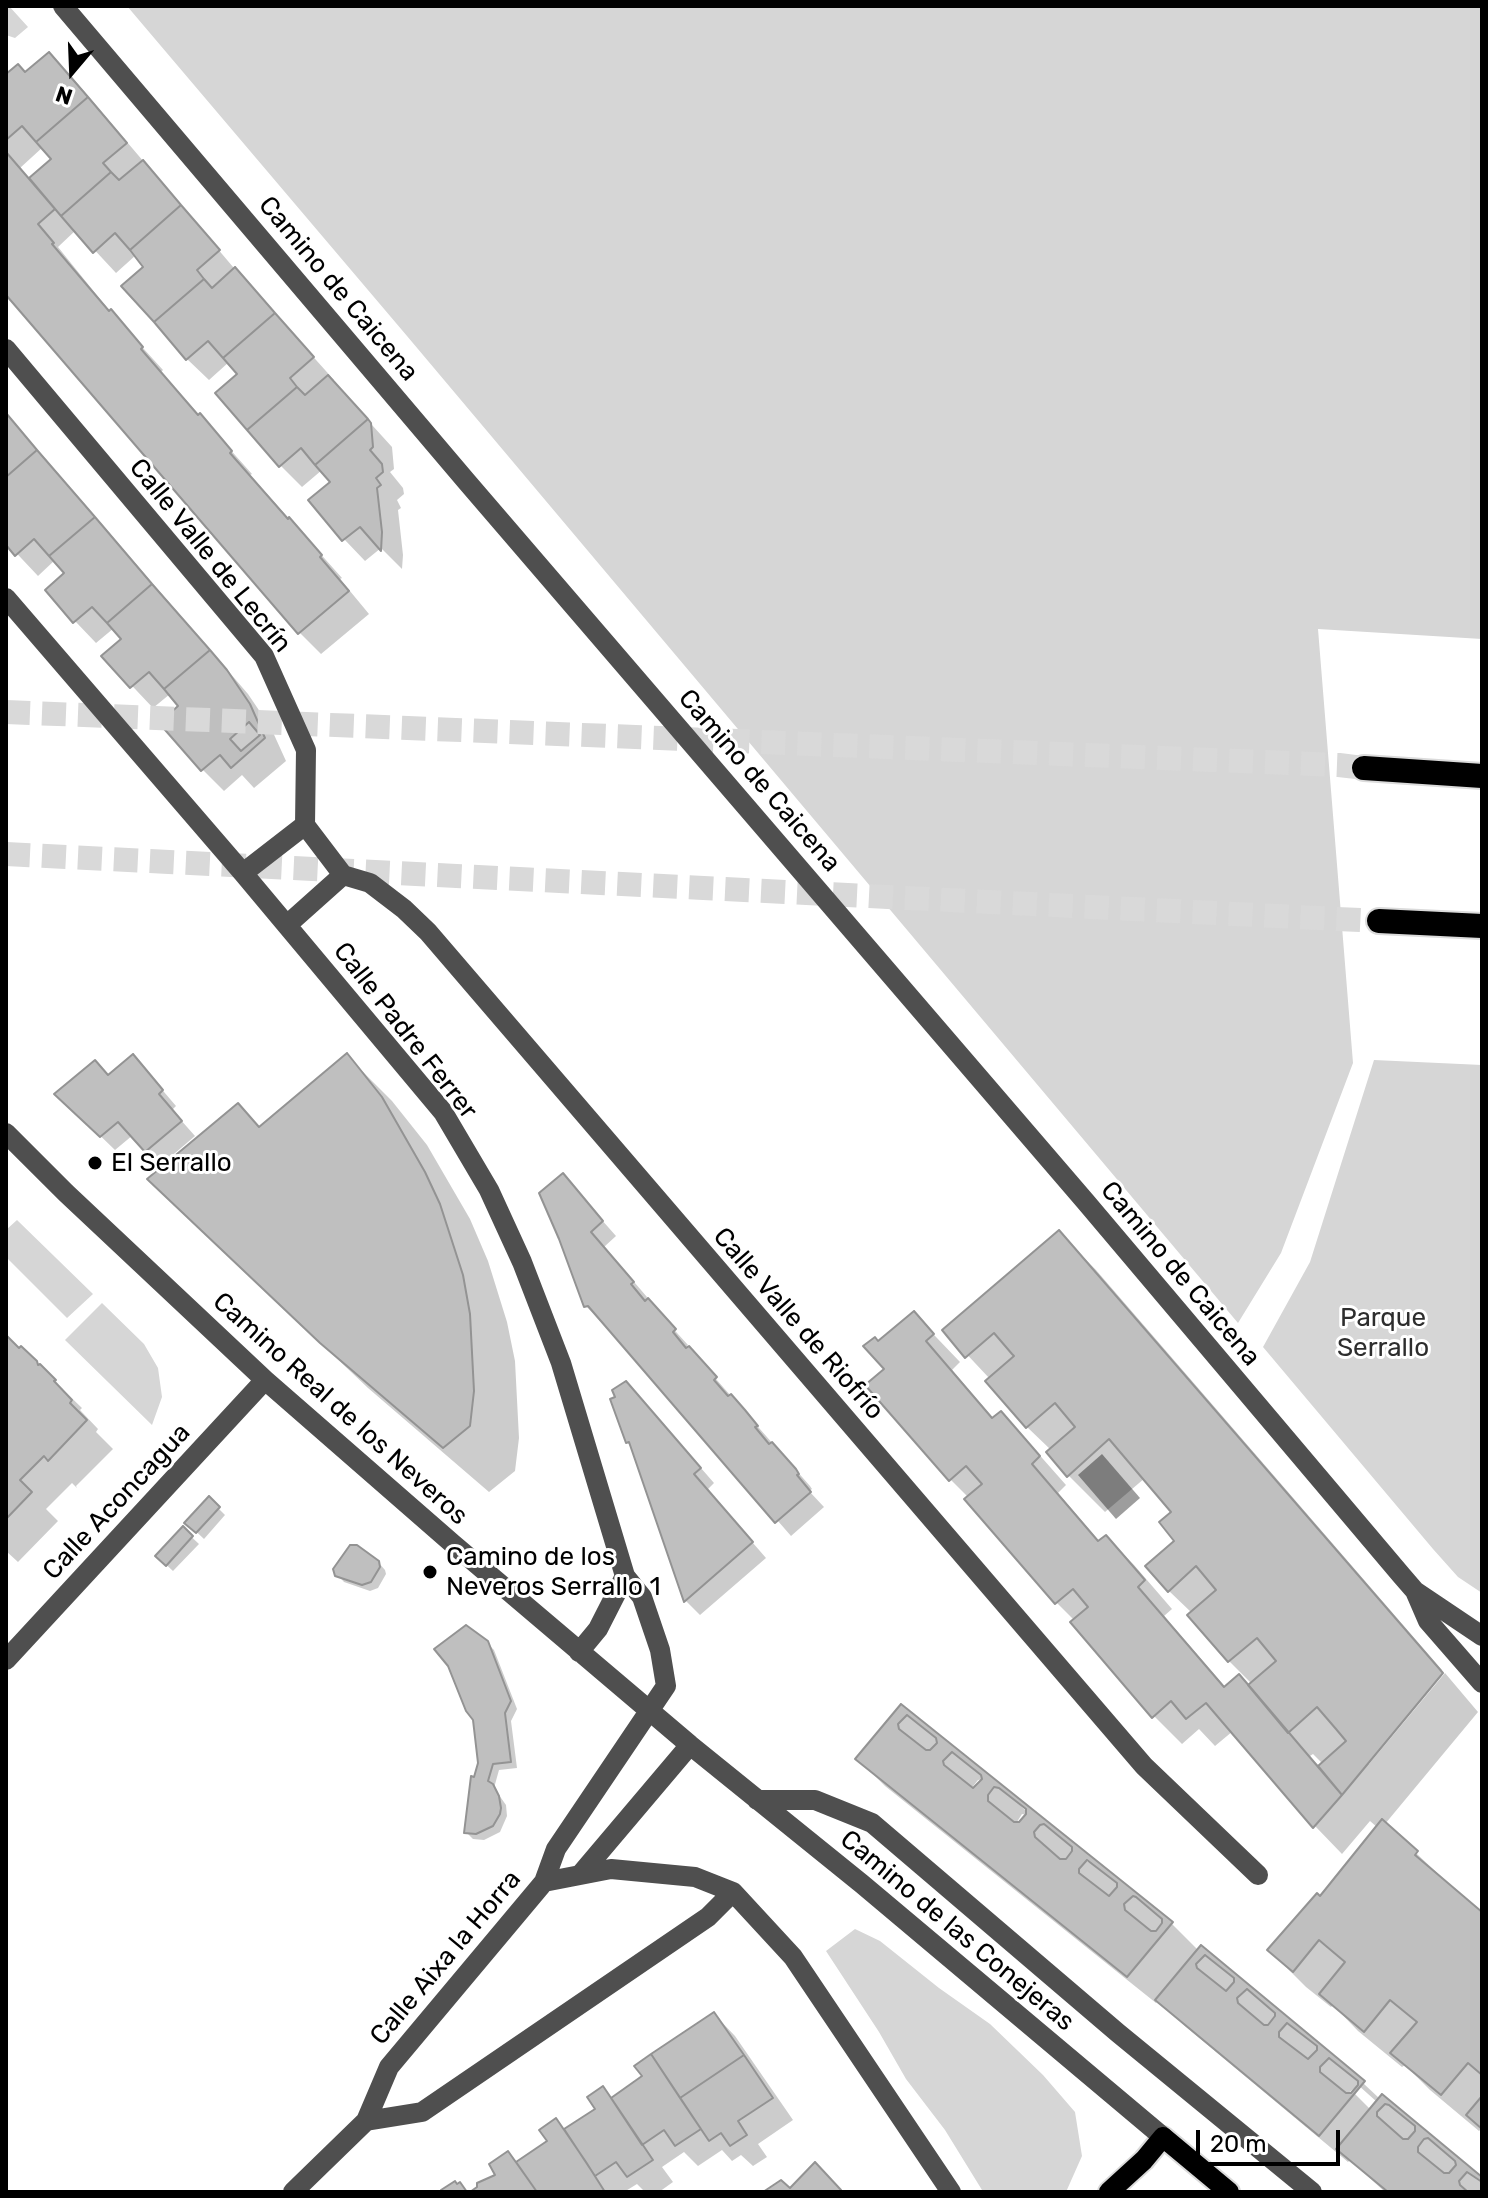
<!DOCTYPE html>
<html>
<head>
<meta charset="utf-8">
<style>
  body { margin:0 }
  #map { position:relative; width:1488px; height:2198px; overflow:hidden; background:#fff; font-family:Rubik,sans-serif }
  canvas { display:block }
  .frame { position:absolute; inset:0; border:8px solid #000; pointer-events:none }
  .north { position:absolute; left:32px; top:32px; width:80px; height:80px; -webkit-text-stroke:6px #fff; paint-order:stroke; rotate:199deg; font-size:22px; font-weight:700; line-height:32px; text-align:center; color:#000 }
  .north::after { content:''; display:block; margin:auto; width:28px; height:36px; background:#000; clip-path:polygon(50% 0,100% 100%,50% 72%,0 100%) }
  .scale { position:absolute; left:1196px; top:2130px; width:144px; height:36px; box-sizing:border-box; border:4px solid #000; border-top:0; padding-left:10px; font-size:24px; line-height:28px; white-space:nowrap; color:#000; -webkit-text-stroke:6px #fff; paint-order:stroke }
</style>
</head>
<body>
<div id="map">
<canvas width="1488" height="2198"></canvas>
<div class="frame"></div>
<div class="north">N</div>
<div class="scale">20 m</div>
</div>
<script>
const g = document.querySelector('canvas').getContext('2d');
g.lineJoin = 'round';
function fill(path, color) { g.fillStyle = color; g.fill(path, 'evenodd'); }
const shape = rows => new Path2D(rows.map(r => 'M' + r).join(''));
function stroke(path, color, width, dash) { g.strokeStyle = color; g.lineWidth = width; g.lineCap = dash ? 'butt' : 'round'; g.setLineDash(dash || []); g.stroke(path); }
function drawText(font, color, halo, rows, align = 'center') {
  g.font = font + ' Rubik,sans-serif'; g.lineWidth = 6; g.setLineDash([]); g.textBaseline = 'middle'; g.strokeStyle = halo; g.fillStyle = color; for (const [text, x, y, turn = 0] of rows) {
    g.save(); g.translate(x, y); g.rotate((+turn || 0) * Math.PI / 180); g.textAlign = isNaN(turn) ? turn : align; if (halo) g.strokeText(text, 0, 0); g.fillText(text, 0, 0); g.restore();
  }
}
fill(shape([
  [6,6,9,6,28,27,15,38,6,35],
  [127,6,1482,6,1482,639,1318,629,1353,1063,1281,1253,1238,1323,407,336],
  [1374,1060,1482,1065,1482,1593,1458,1577,1433,1549,1263,1347,1310,1262],
  [17,1220,93,1294,67,1318,6,1257,6,1230],
  [102,1303,144,1344,158,1368,162,1397,152,1425,65,1340],
  [855,1929,880,1941,939,1988,990,2024,1043,2075,1075,2112,1082,2156,1066,2192,984,2192,982,2190,945,2130,906,2079,879,2032,826,1951]
]), '#d6d6d6');
fill(shape([
  [1102,1454,1140,1498,1116,1519,1078,1475]
]), '#9d9d9d');
fill(shape([
  [49,55,71,76,239,274,334,380,332,381,392,447,394,469,390,472,403,488,404,494,397,500,401,508,398,510,403,555,402,569,381,548,365,561,344,539,333,482,322,470,302,487,281,466,218,393,239,374,229,362,209,380,187,359,146,267,136,255,116,273,76,230,58,247,112,314,163,370,161,372,252,474,250,475,342,578,340,579,369,614,321,654,299,632,6,292,6,76,26,75],
  [43,147,54,159,30,180,20,168],
  [6,413,248,694,271,728,286,761,254,788,242,775,224,791,202,769,181,706,170,694,153,708,104,656,123,639,114,628,96,643,75,621,67,574,55,560,38,576,6,542],
  [347,1056,392,1101,427,1145,470,1219,488,1261,507,1322,515,1361,519,1438,515,1471,489,1492,368,1388,196,1225,238,1106,260,1128],
  [147,1072,176,1106,172,1110,195,1136,161,1165,133,1135,115,1150,57,1094,109,1077],
  [563,1176,616,1236,604,1247,647,1297,646,1299,688,1345,687,1346,810,1486,812,1489,809,1491,824,1507,791,1536,603,1320,600,1321,586,1306],
  [1058,1232,1096,1270,1442,1670,1367,1762,1369,1764,1445,1673,1478,1712,1385,1824,1482,1915,1482,2128,1479,2131,1430,2090,1405,2065,1402,2067,1358,2031,1333,2005,1331,2007,1306,1987,1269,1950,1320,1899,1378,1828,1370,1821,1342,1854,1315,1826,1233,1731,1215,1746,1199,1729,1182,1744,1154,1716,1073,1622,1075,1621,1056,1602,969,1498,950,1479,886,1369,879,1344,914,1314,960,1362,952,1370,994,1419,1001,1414,1028,1442,1066,1485,1058,1493,1100,1542,1106,1537,1134,1565,1172,1609,1164,1616,1226,1688,1248,1687,1252,1684,1229,1661,1190,1615,1192,1613,1169,1591,1177,1541,1174,1512,1145,1478,1105,1512,1068,1475,1051,1450,1027,1427,990,1379,944,1330],
  [1313,1754,1323,1764,1320,1767,1310,1756],
  [6,1338,19,1350,21,1349,82,1408,80,1410,98,1429,96,1432,113,1449,76,1486,77,1488,72,1483,46,1509,58,1521,18,1562,6,1551],
  [617,1398,640,1398,714,1483,707,1490,766,1558,700,1615,686,1601,634,1449,627,1442],
  [209,1499,225,1515,204,1539,187,1523],
  [183,1529,199,1544,173,1571,157,1556],
  [378,1562,385,1570,386,1574,378,1588,370,1591,344,1582,337,1574],
  [486,1642,494,1650,517,1709,511,1721,517,1768,499,1770,494,1788,506,1805,507,1816,500,1832,484,1840,473,1839,466,1832,480,1764],
  [901,1707,1006,1791,1028,1813,1027,1808,1171,1923,1199,1951,1201,1948,1305,2034,1320,2049,1363,2083,1380,2099,1397,2109,1417,2129,1482,2181,1482,2192,1385,2192,1350,2160,1348,2162,1186,2027,1158,2000,1156,2003,885,1786,858,1759],
  [984,1779,972,1792,970,1790,978,1780],
  [1022,1814,1027,1815,1017,1827,1015,1825],
  [1089,1858,1095,1864,1077,1859],
  [1358,2085,1377,2102,1371,2110,1355,2094,1346,2095],
  [714,2014,735,2036,793,2120,758,2144,767,2157,753,2166,741,2155,732,2161,722,2150,698,2166,684,2152,662,2167,673,2182,659,2192,645,2192,637,2184,624,2192,473,2192,498,2176,508,2153,518,2163,549,2142,556,2121,566,2131,597,2110,602,2088,613,2099,645,2076]
]), '#0003');
const building = shape([
  [49,52,88,97,36,142,22,126,6,140,6,74,18,64,25,72,49,52],
  [88,97,127,143,103,163,111,172,61,216,29,178,51,159,36,142,88,97],
  [6,152,55,209,38,224,54,243,52,244,109,311,111,309,143,347,141,349,198,415,200,413,232,451,230,453,288,519,289,517,322,555,320,557,349,591,298,634,6,295,6,152],
  [143,160,181,205,130,250,115,233,93,253,61,216,111,172,119,180,143,160],
  [181,205,220,250,197,270,204,279,154,322,121,286,143,267,130,250,181,205],
  [235,267,275,313,223,358,208,341,186,360,154,322,204,279,212,288,235,267],
  [275,313,314,357,290,378,297,387,247,430,215,393,237,374,223,358,275,313],
  [328,375,368,419,315,465,301,448,279,467,247,430,297,387,305,395,328,375],
  [6,413,37,450,6,477,6,413],
  [368,419,371,423,373,447,370,450,382,464,383,472,376,478,381,485,377,488,382,532,381,551,360,527,342,541,308,500,330,482,315,465,368,419],
  [37,450,95,517,49,556,34,539,15,556,6,545,6,477,37,450],
  [95,517,152,584,107,623,92,607,73,623,45,590,64,573,49,556,95,517],
  [152,584,210,650,164,689,149,672,130,688,101,656,121,639,107,623,152,584],
  [210,650,227,670,250,704,265,738,231,768,220,755,201,771,159,723,178,706,164,689,210,650],
  [249,722,260,735,241,751,230,739,249,722],
  [347,1053,382,1097,425,1172,440,1204,463,1275,470,1314,474,1391,470,1426,443,1448,320,1343,147,1179,238,1103,259,1127,347,1053],
  [133,1054,163,1090,159,1094,182,1121,145,1152,118,1122,100,1137,54,1094,95,1060,108,1075,133,1054],
  [563,1173,603,1221,591,1232,634,1282,631,1284,645,1301,648,1298,676,1329,673,1332,686,1348,689,1346,717,1377,714,1380,728,1396,731,1394,745,1410,758,1426,755,1427,769,1444,772,1442,796,1469,799,1474,797,1475,811,1492,775,1523,588,1306,584,1307,559,1239,539,1193,563,1173],
  [1059,1230,1443,1673,1342,1795,1318,1766,1346,1741,1336,1729,1317,1707,1288,1733,1248,1685,1276,1661,1257,1638,1228,1662,1187,1615,1216,1590,1196,1566,1168,1592,1145,1566,1174,1541,1159,1522,1171,1512,1109,1439,1067,1477,1046,1452,1075,1427,1055,1403,1026,1428,985,1381,1014,1356,1012,1354,994,1333,965,1358,942,1330,1059,1230],
  [914,1311,934,1334,926,1341,992,1418,1001,1411,1040,1456,1032,1464,1098,1541,1106,1535,1145,1580,1138,1587,1224,1687,1239,1674,1342,1795,1313,1828,1206,1703,1186,1719,1171,1701,1152,1718,1070,1622,1088,1607,1073,1589,1055,1604,964,1499,982,1484,966,1466,949,1481,865,1385,884,1369,863,1346,875,1337,878,1341,914,1311],
  [6,1335,19,1348,21,1346,37,1361,38,1365,40,1364,56,1380,54,1381,72,1400,70,1403,87,1420,48,1461,44,1456,20,1480,32,1492,6,1519,6,1335],
  [626,1381,701,1468,694,1474,753,1542,684,1602,629,1442,626,1443,610,1399,615,1397,612,1390,626,1381],
  [209,1496,220,1507,196,1533,184,1523,209,1496],
  [183,1526,193,1536,166,1566,155,1556,183,1526],
  [350,1545,357,1545,379,1561,380,1567,371,1582,362,1585,335,1576,333,1569,350,1545],
  [466,1625,488,1641,511,1701,505,1713,511,1762,493,1764,488,1781,493,1784,499,1796,501,1808,500,1814,493,1826,476,1834,464,1833,471,1776,474,1777,478,1763,473,1720,466,1711,448,1666,434,1649,466,1625],
  [901,1704,1173,1922,1127,1977,855,1759,901,1704],
  [907,1715,936,1738,937,1743,930,1750,926,1750,899,1729,898,1724,907,1715],
  [952,1752,981,1775,982,1779,973,1788,944,1765,943,1761,952,1752],
  [994,1787,999,1788,1026,1809,1026,1814,1019,1822,1014,1822,988,1801,988,1795,994,1787],
  [1044,1824,1072,1847,1072,1851,1066,1859,1060,1859,1035,1837,1034,1832,1040,1825,1044,1824],
  [1087,1860,1117,1883,1117,1887,1109,1896,1079,1873,1079,1869,1087,1860],
  [1133,1896,1136,1897,1162,1919,1162,1923,1156,1931,1151,1931,1125,1910,1124,1904,1133,1896],
  [1382,1819,1418,1851,1415,1855,1482,1912,1482,2075,1468,2063,1441,2095,1390,2053,1417,2022,1390,2000,1364,2032,1319,1994,1345,1962,1326,1946,1319,1940,1293,1972,1267,1950,1317,1893,1320,1896,1382,1819],
  [1201,1945,1365,2081,1319,2136,1155,2000,1201,1945],
  [1205,1955,1234,1978,1234,1982,1226,1991,1197,1968,1196,1964,1205,1955],
  [1247,1989,1275,2013,1275,2016,1268,2025,1264,2025,1238,2003,1237,1998,1247,1989],
  [1287,2023,1317,2046,1317,2050,1308,2059,1279,2037,1279,2032,1287,2023],
  [1329,2058,1358,2081,1358,2085,1351,2093,1346,2093,1320,2072,1320,2067,1329,2058],
  [714,2012,744,2055,680,2098,651,2054,714,2012],
  [651,2054,701,2129,675,2146,664,2130,642,2145,611,2098,642,2076,634,2066,651,2054],
  [744,2055,773,2098,738,2121,747,2135,730,2146,721,2133,709,2141,680,2098,744,2055],
  [603,2086,653,2160,627,2177,616,2162,595,2176,564,2129,595,2109,587,2097,603,2086],
  [1382,2094,1482,2177,1482,2182,1467,2172,1459,2181,1460,2185,1468,2192,1388,2192,1336,2149,1382,2094],
  [1385,2104,1389,2105,1415,2126,1415,2131,1408,2139,1403,2139,1377,2116,1377,2112,1385,2104],
  [1428,2138,1455,2161,1456,2165,1449,2173,1444,2173,1418,2152,1418,2147,1424,2139,1428,2138],
  [1482,2096,1482,2129,1466,2115,1482,2096],
  [556,2118,586,2162,605,2192,537,2192,516,2162,547,2141,539,2130,556,2118],
  [508,2151,537,2192,470,2192,477,2187,477,2183,495,2175,489,2164,508,2151],
  [815,2162,841,2190,839,2192,763,2192,781,2180,790,2188,815,2162],
  [455,2181,457,2184,460,2182,467,2192,442,2192,441,2190,455,2181]
]);
fill(building, '#bfbfbf');
stroke(building, '#939393', 2);
stroke(shape([
  [6,712,1339,765,1364,768],
  [6,854,1379,921]
]), '#d9d9d9', 24, [24, 12]);
const major = shape([
  [1109,2192,1144,2160,1163,2137,1229,2192]
]);
const highway = shape([
  [1364,768,1482,776],
  [1379,921,1482,926]
]);
stroke(major, '#dbdbdb', 24);
stroke(highway, '#dbdbdb', 28);
stroke(shape([
  [63,6,467,482,1085,1201,1402,1576,1415,1591,1482,1636],
  [6,349,264,656,306,750,305,825],
  [6,598,243,873,443,1112,489,1190,522,1262,561,1363,625,1576,642,1597,660,1650,666,1686,556,1849,544,1882,389,2067,366,2121,293,2192],
  [305,825,343,875],
  [243,873,305,825],
  [343,875,370,883,404,909,428,932,1144,1766,1258,1875],
  [287,925,343,875],
  [6,1133,66,1193,265,1380,453,1544,690,1745,862,1884,1163,2137],
  [1415,1591,1428,1621,1482,1683],
  [579,1652,598,1629,625,1576],
  [6,1660,265,1380],
  [757,1800,815,1800,872,1823,1118,2033,1312,2192],
  [580,1875,690,1745],
  [544,1882,611,1869,695,1877,733,1892,793,1957,951,2192],
  [366,2121,422,2112,708,1917,733,1892]
]), '#4f4f4f', 20);
stroke(major, '#000', 20);
stroke(highway, '#000', 24);
for (const [x, y, r, color] of [
  [95,1163,8,"#000"],
  [430,1572,8,"#000"]
]) { const dot = new Path2D(); dot.arc(x, y, r, 0, 2 * Math.PI); g.fillStyle = color; g.fill(dot); stroke(dot, '#fff', 3); }
drawText('26px', '#000', '#fff', [
  ["Camino de Caicena",338,289,50],
  ["Calle Valle de Lecrín",210,556,51],
  ["Camino de Caicena",759,781,49],
  ["Calle Padre Ferrer",405,1031,52],
  ["Camino de Caicena",1180,1274,50],
  ["Calle Valle de Riofrío",798,1324,49],
  ["Camino Real de los Neveros",340,1409,42],
  ["Calle Aconcagua",117,1502,-47],
  ["Camino de las Conejeras",957,1931,40],
  ["Calle Aixa la Horra",446,1958,-50]
]);
drawText('26px', '#000', '#fff', [
  ["El Serrallo",111,1163],
  ["Camino de los",446,1557],
  ["Neveros Serrallo 1",446,1587]
], 'left');
drawText('26px', '#2d2d2d', '#fff', [
  ["Parque",1383,1318],
  ["Serrallo",1383,1348]
]);
</script>
</body>
</html>
